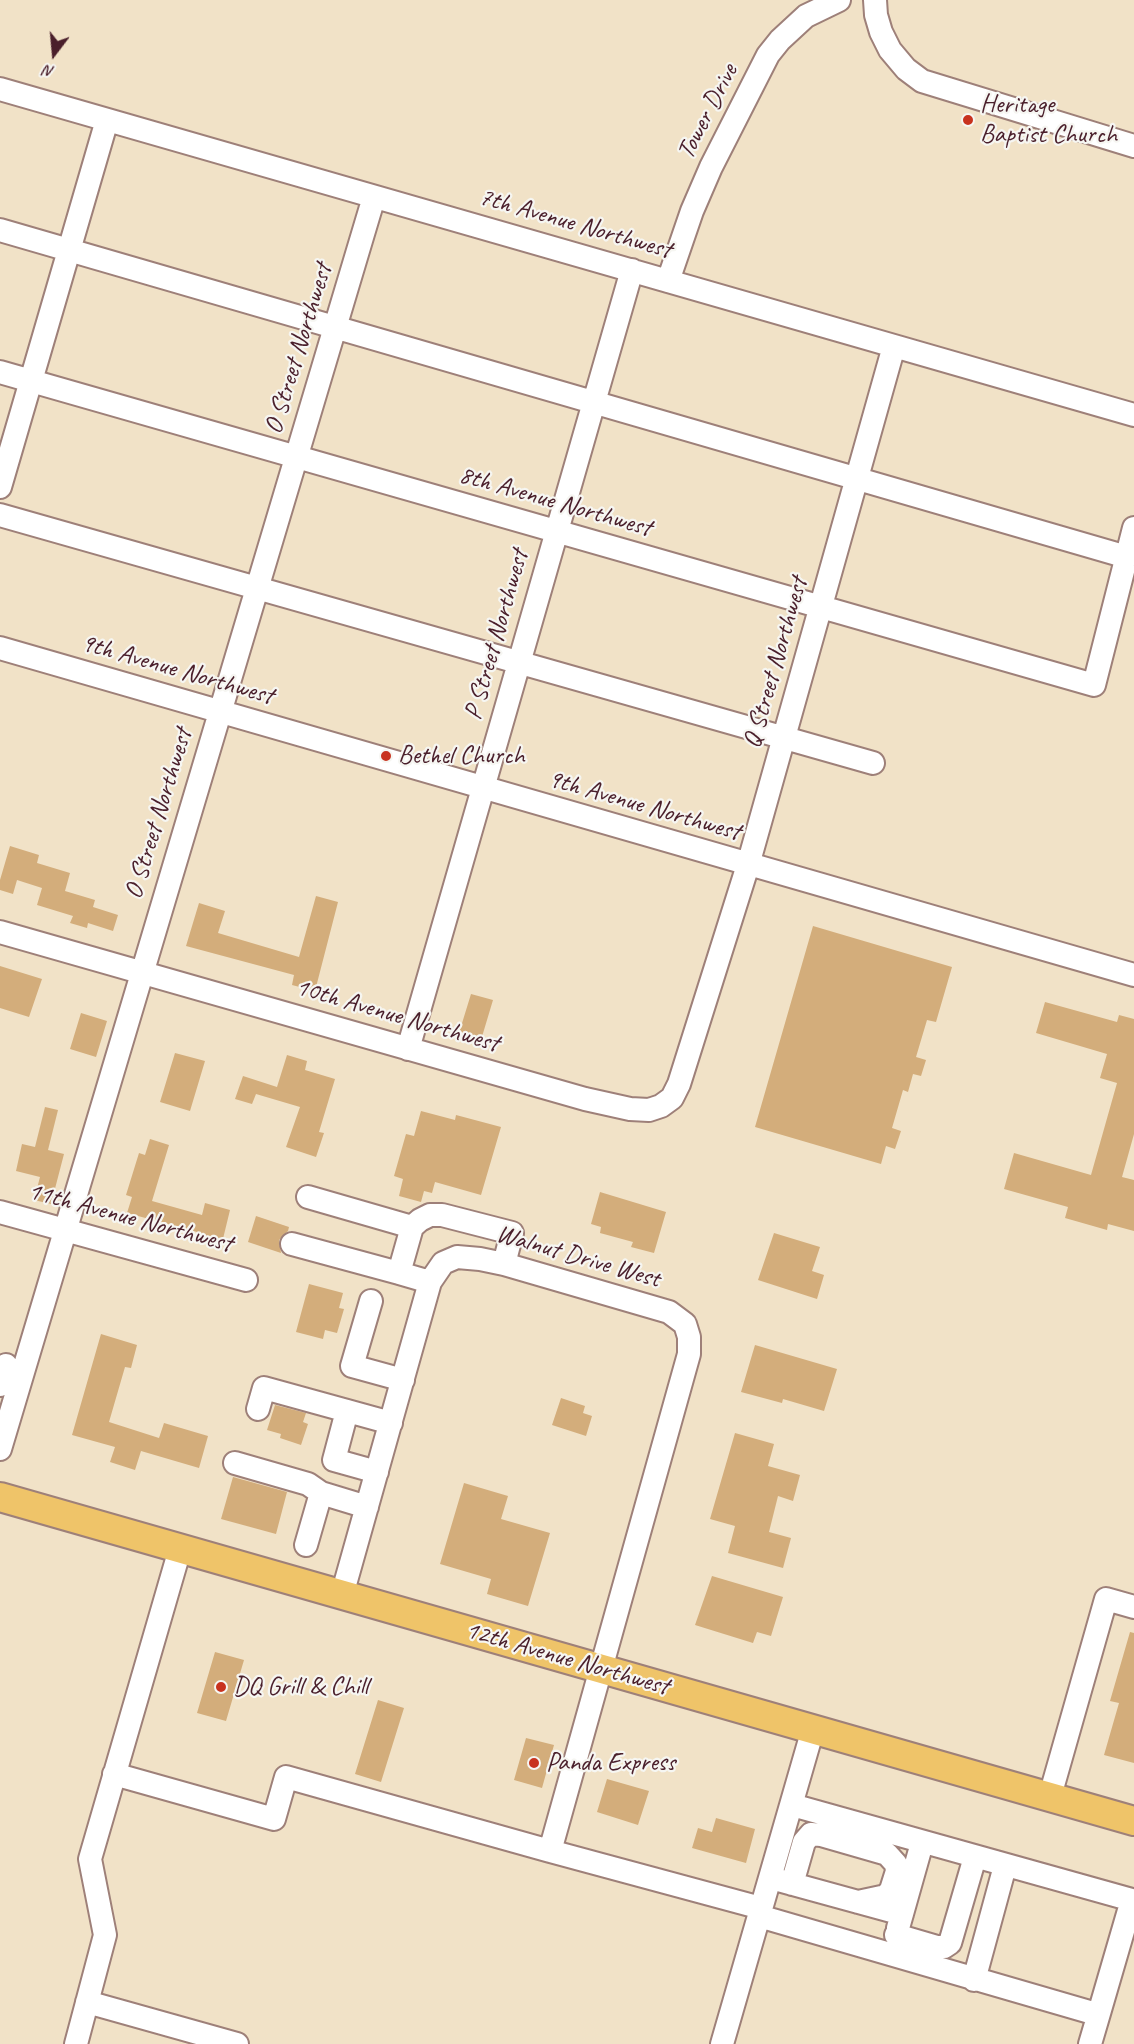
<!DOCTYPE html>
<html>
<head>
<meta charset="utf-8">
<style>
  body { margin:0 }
  #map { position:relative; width:1134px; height:2044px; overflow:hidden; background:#f1e2c7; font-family:Caveat,sans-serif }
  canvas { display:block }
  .north { position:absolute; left:24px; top:24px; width:60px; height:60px; -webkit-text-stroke:4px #f6f6f2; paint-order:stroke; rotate:196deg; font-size:16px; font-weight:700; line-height:24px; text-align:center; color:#4a1f2b }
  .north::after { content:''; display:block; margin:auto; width:21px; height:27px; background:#4a1f2b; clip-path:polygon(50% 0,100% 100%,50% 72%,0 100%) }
</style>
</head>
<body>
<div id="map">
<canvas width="1134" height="2044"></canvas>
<div class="north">N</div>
</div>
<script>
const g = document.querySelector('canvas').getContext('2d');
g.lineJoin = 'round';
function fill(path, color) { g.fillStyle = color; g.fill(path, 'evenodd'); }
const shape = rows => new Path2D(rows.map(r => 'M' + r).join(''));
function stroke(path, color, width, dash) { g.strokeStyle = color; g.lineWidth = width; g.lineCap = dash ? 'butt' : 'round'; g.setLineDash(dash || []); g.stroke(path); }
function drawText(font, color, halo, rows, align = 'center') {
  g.font = font + ' Caveat,sans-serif'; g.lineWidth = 4.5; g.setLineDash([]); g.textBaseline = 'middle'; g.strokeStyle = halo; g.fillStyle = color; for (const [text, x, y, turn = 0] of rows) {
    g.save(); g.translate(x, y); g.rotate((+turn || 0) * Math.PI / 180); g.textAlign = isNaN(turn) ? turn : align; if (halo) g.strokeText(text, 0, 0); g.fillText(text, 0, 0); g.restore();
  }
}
fill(shape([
  [10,846,39,855,37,863,70,873,65,891,95,900,93,907,118,915,113,931,88,923,87,928,70,923,73,916,37,905,42,888,17,880,13,894,0,890,0,880],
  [316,896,338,902,315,991,292,985,294,975,186,946,199,903,225,911,218,933,299,957],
  [813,926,952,967,936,1022,927,1020,916,1057,926,1060,921,1076,913,1074,908,1092,903,1090,892,1128,901,1131,895,1149,886,1146,881,1164,755,1127],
  [0,966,42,979,29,1017,0,1008],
  [471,994,493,1000,481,1040,459,1033],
  [1045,1002,1117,1022,1119,1015,1134,1019,1134,1134,1122,1177,1134,1180,1134,1231,1108,1224,1107,1230,1065,1218,1068,1207,1004,1189,1014,1153,1091,1175,1117,1083,1100,1078,1107,1054,1036,1033],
  [81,1013,107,1021,96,1057,70,1049],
  [175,1053,205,1061,190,1111,160,1102],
  [287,1055,307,1061,305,1070,335,1079,319,1132,324,1133,316,1157,286,1147,300,1107,256,1094,252,1104,235,1099,243,1076,277,1087],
  [45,1107,58,1110,48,1150,64,1154,51,1204,34,1200,40,1177,16,1171,22,1144,35,1147],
  [421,1111,455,1120,456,1115,501,1127,481,1195,435,1182,432,1193,424,1191,421,1202,399,1196,403,1179,394,1176,406,1134,414,1136],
  [150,1139,169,1145,152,1201,202,1215,205,1203,230,1210,221,1247,195,1241,197,1232,127,1213,132,1197,126,1195,139,1153,145,1155],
  [600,1192,666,1212,654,1253,631,1247,633,1242,600,1233,601,1227,591,1224],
  [256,1216,289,1227,288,1231,279,1240,281,1253,248,1242],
  [774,1233,820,1247,812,1271,824,1275,817,1299,758,1280],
  [309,1284,343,1293,339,1308,344,1309,337,1333,325,1330,323,1339,296,1332],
  [101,1334,137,1345,131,1368,125,1367,109,1422,159,1438,164,1423,208,1436,199,1468,141,1451,135,1470,110,1462,115,1447,72,1435],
  [755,1345,837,1369,824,1411,783,1399,782,1403,741,1392],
  [561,1398,585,1406,583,1413,592,1416,586,1436,552,1425],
  [275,1405,306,1413,303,1422,308,1424,301,1445,280,1438,281,1434,267,1430],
  [735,1433,774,1444,768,1466,800,1475,793,1501,778,1496,769,1532,791,1538,783,1568,728,1553,735,1526,710,1519],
  [233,1477,287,1492,276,1534,221,1519],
  [464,1483,508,1496,501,1519,550,1533,528,1606,487,1594,491,1579,440,1564],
  [712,1576,783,1597,771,1636,757,1632,753,1643,695,1625],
  [1130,1632,1134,1633,1134,1763,1104,1755,1119,1703,1110,1701],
  [215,1652,244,1660,226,1721,197,1713],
  [378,1700,404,1708,381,1782,355,1774],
  [526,1738,554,1745,542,1788,514,1780],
  [607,1779,649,1791,638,1825,597,1812],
  [716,1818,755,1829,746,1863,692,1848,698,1828,712,1832]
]), '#d3ad7b');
const minor = shape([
  [875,0,876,15,881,32,890,50,906,69,922,81,1134,146],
  [0,89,1134,415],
  [0,230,1127,557],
  [668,281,692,211,711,167,768,55,780,40,806,16,839,0],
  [0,372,1094,685,1134,528],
  [0,487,107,120],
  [0,515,873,763],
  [0,648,1134,975],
  [0,932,585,1099,630,1109,649,1110,661,1106,672,1098,679,1084,748,865,894,346],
  [408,1049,632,270],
  [308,1197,412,1227],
  [0,1212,246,1280],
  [292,1244,399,1273],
  [430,1282,399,1273,412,1227,420,1220,430,1215,442,1215,512,1233,504,1264],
  [371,1301,352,1366,403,1380],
  [0,1385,6,1365],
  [258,1409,264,1388,391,1423],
  [347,1411,334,1460,377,1472],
  [0,1449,374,197],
  [235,1463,308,1484,321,1493],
  [306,1545,321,1493,367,1507],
  [114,1774,274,1819,286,1777,550,1851,689,1354,689,1337,685,1324,669,1312,504,1264,480,1259,457,1257,443,1263,430,1282,342,1595],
  [1050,1796,1106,1599,1134,1607],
  [550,1851,761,1908],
  [778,1880,902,1914],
  [792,1884,804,1842,811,1834,821,1835,887,1854,896,1864,897,1871,891,1890,886,1896,858,1902],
  [759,1916,1093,2013,1100,2010,1132,1900,792,1805],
  [898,1928,922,1843],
  [896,1935,937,1947,944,1947,950,1943,975,1857],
  [974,1980,1005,1866],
  [87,2002,237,2044],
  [76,2044,105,1935,90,1859,180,1549],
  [722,2044,813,1729],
  [1090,2044,1100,2010]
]);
const major = shape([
  [0,1497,1134,1821]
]);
stroke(minor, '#9e8079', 26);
stroke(major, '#9e8079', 32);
stroke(minor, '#fff', 22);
stroke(major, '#efc469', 28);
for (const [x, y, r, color] of [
  [968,120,6,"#c8321e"],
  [386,756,6,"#c8321e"],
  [221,1687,6,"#c8321e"],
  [534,1763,6,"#c8321e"]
]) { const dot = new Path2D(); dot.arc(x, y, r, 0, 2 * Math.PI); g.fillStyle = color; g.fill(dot); stroke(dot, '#f6f6f2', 2); }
drawText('26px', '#4a1f2b', '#f6f6f2', [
  ["Heritage",980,105],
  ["Baptist Church",980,135],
  ["Bethel Church",398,756],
  ["DQ Grill & Chill",233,1687],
  ["Panda Express",546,1763]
], 'left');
drawText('26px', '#4a1f2b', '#f6f6f2', [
  ["Tower Drive",708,112,-63],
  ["7th Avenue Northwest",575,224,16],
  ["O Street Northwest",299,349,-73],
  ["8th Avenue Northwest",555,502,16],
  ["P Street Northwest",497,635,-74],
  ["Q Street Northwest",776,663,-74],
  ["9th Avenue Northwest",177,670,16],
  ["9th Avenue Northwest",644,806,16],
  ["O Street Northwest",159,814,-73],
  ["10th Avenue Northwest",397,1016,16],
  ["11th Avenue Northwest",130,1218,15],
  ["Walnut Drive West",578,1257,16],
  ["12th Avenue Northwest",567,1659,16]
]);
</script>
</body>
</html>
